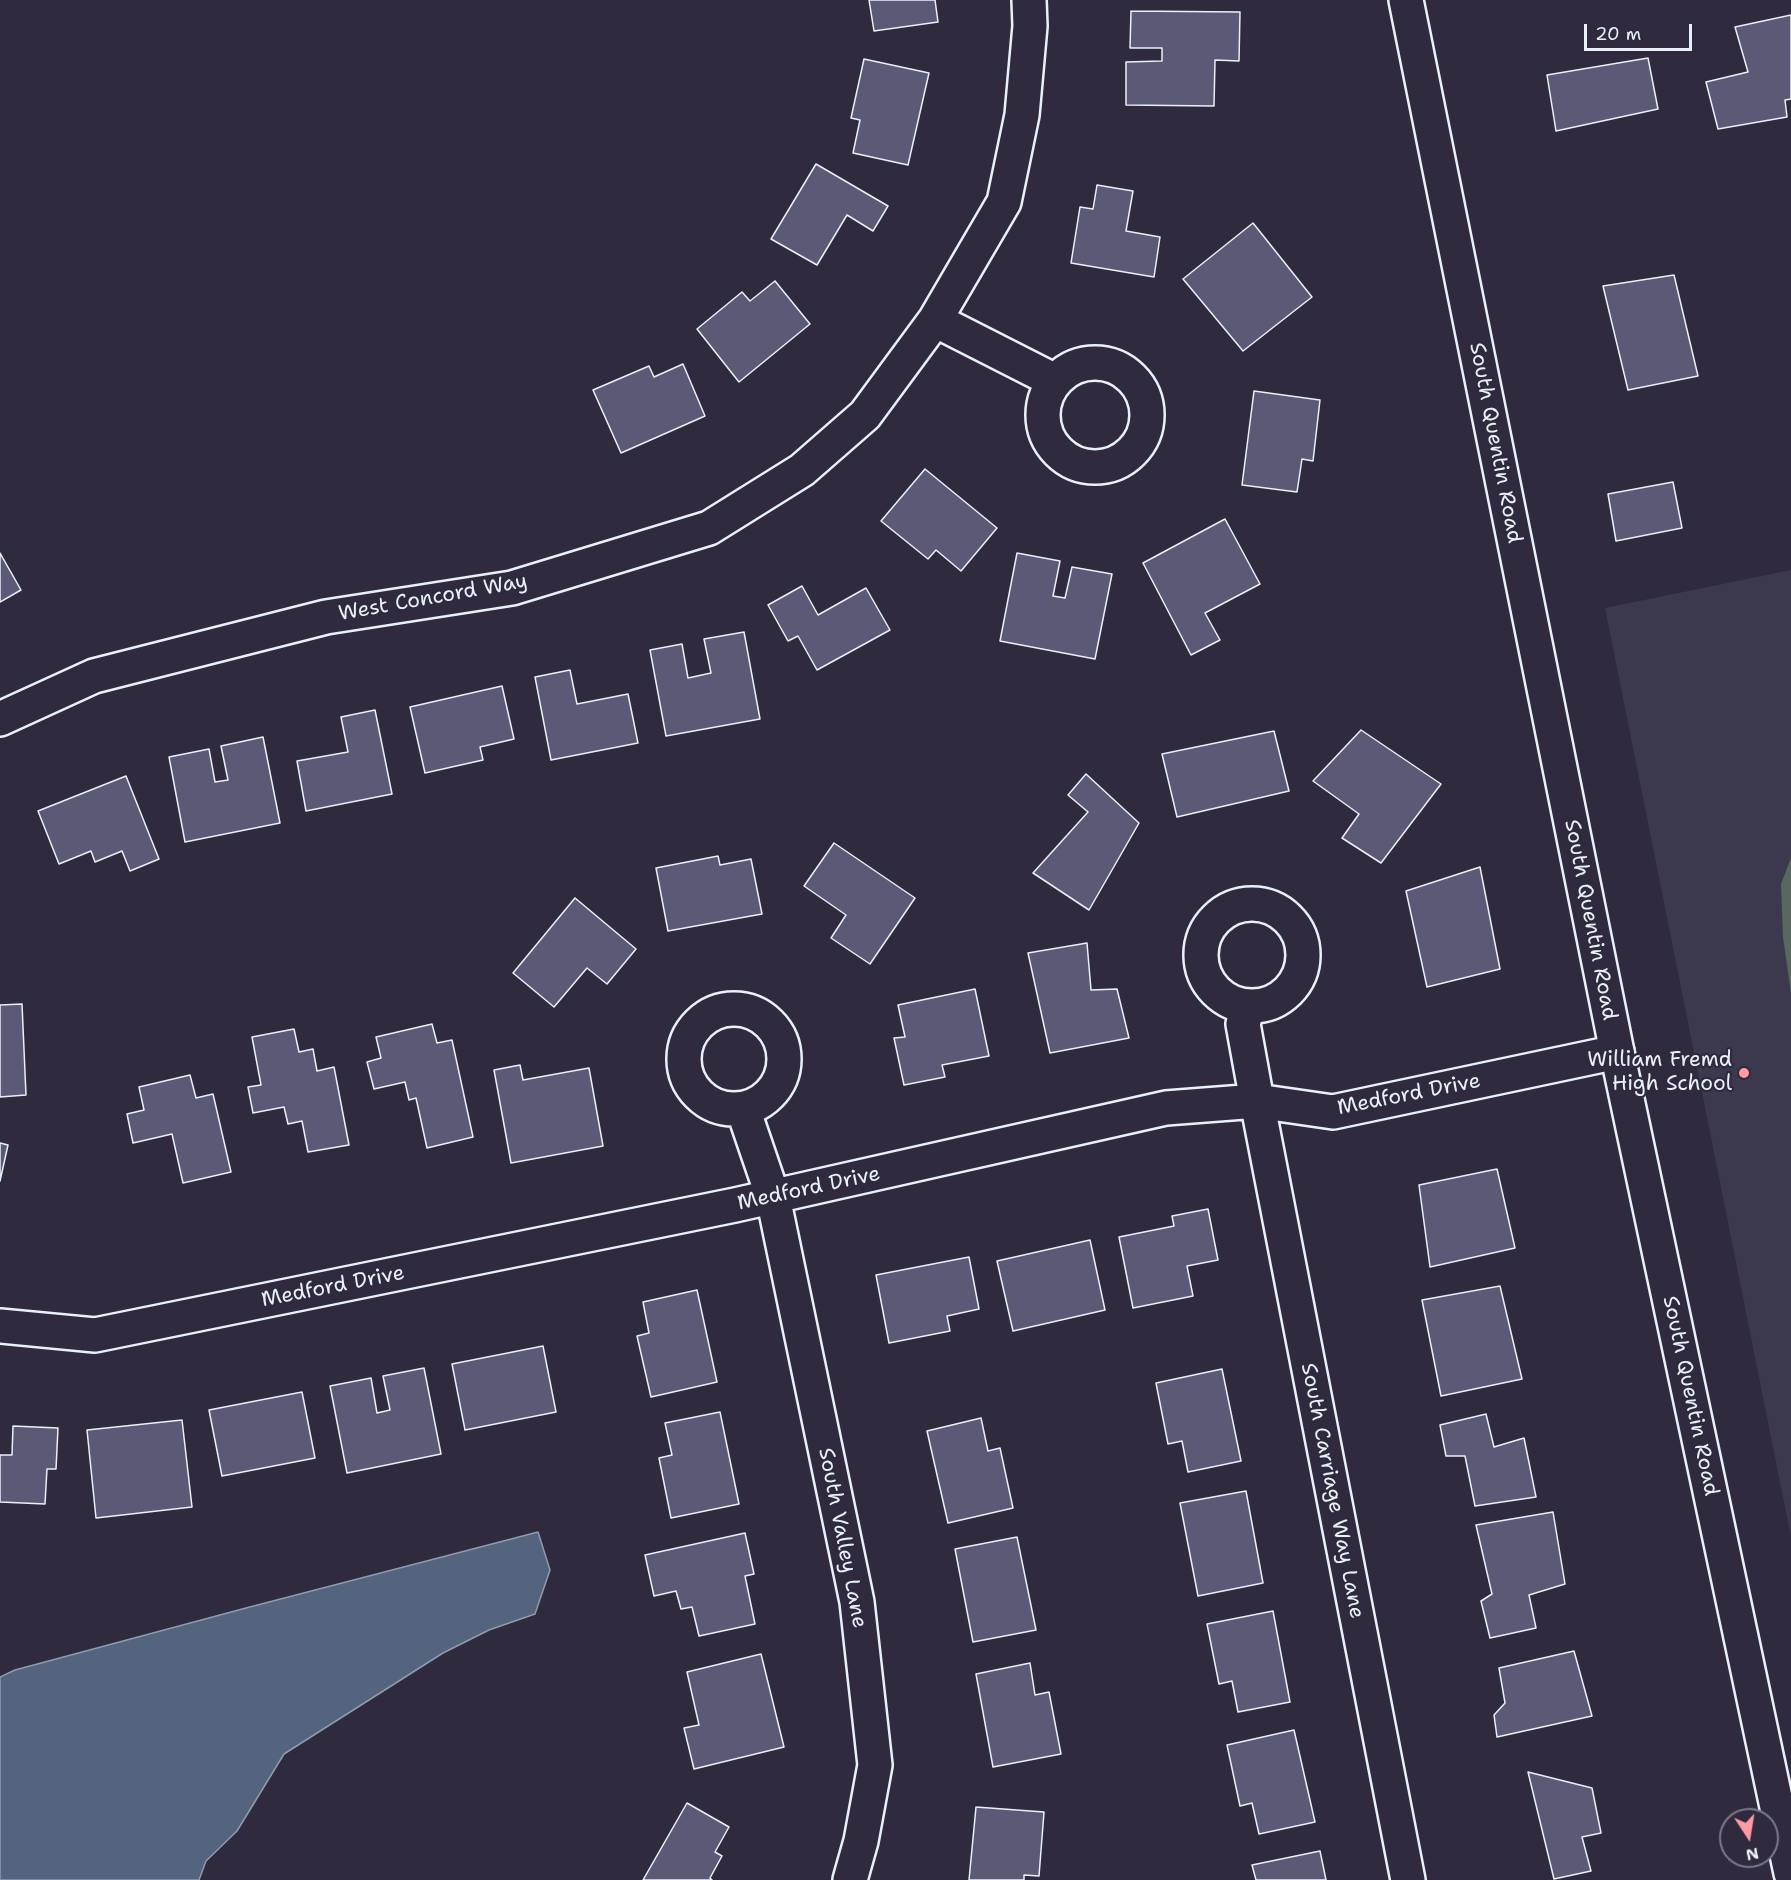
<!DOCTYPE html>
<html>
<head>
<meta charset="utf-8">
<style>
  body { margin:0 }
  #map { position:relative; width:1791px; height:1880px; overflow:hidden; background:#2f2a3d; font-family:"Shantell Sans",sans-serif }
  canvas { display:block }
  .north { position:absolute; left:1719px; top:1808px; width:60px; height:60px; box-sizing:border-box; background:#2f2a3d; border:2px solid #797a88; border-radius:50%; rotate:168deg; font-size:16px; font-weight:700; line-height:24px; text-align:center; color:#e8f1f8 }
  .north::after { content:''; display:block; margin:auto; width:21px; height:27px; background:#ff9aa2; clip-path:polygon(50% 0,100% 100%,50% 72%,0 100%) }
  .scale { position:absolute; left:1584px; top:24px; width:108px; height:27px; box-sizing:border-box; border:3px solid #e8f1f8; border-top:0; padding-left:8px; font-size:18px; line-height:21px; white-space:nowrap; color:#e8f1f8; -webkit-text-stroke:4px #2f2a3d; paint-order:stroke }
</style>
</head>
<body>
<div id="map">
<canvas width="1791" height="1880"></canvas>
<div class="north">N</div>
<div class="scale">20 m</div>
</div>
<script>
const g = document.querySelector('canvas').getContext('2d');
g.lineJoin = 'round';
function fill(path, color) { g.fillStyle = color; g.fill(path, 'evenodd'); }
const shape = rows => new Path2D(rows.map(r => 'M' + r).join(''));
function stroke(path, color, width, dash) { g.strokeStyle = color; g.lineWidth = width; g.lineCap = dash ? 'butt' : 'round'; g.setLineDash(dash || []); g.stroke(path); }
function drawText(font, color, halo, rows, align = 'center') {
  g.font = font + ' "Shantell Sans",sans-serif'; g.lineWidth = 4.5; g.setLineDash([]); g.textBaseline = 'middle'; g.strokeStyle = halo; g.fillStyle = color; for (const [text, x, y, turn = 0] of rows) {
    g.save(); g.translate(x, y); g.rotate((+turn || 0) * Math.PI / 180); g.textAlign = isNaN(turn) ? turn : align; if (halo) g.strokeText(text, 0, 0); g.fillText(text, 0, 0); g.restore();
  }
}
fill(shape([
  [1791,570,1791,1537,1605,608]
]), '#3c384e');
fill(shape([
  [1791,858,1791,993,1783,937,1781,884]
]), '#59685f');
const water = shape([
  [538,1532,550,1570,535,1614,489,1630,443,1653,284,1754,237,1831,206,1861,199,1880,0,1880,0,1677,15,1670,246,1608,538,1532]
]);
fill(water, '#54647f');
stroke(water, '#8f9caf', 1.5);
const building = shape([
  [869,0,935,0,938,22,874,31,869,0],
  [1131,11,1240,12,1239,61,1215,60,1214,106,1126,105,1126,62,1162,61,1162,48,1130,48,1131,11],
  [1791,15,1791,99,1785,100,1787,117,1718,129,1706,82,1748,72,1735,27,1791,15],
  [1648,58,1658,109,1556,131,1547,75,1648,58],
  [864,59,929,73,908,165,853,153,860,120,851,118,864,59],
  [816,164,888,206,873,231,847,215,817,265,771,239,816,164],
  [1097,185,1133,191,1126,231,1160,237,1154,277,1071,263,1080,207,1093,209,1097,185],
  [1253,223,1312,297,1243,351,1183,279,1253,223],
  [1674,275,1698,376,1628,390,1603,286,1674,275],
  [775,281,810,324,739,382,697,329,742,292,750,301,775,281],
  [683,364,705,416,621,453,593,390,649,366,654,377,683,364],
  [1254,391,1320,400,1313,461,1302,459,1297,492,1242,485,1254,391],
  [925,469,997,528,961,571,936,550,928,559,881,521,925,469],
  [1673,482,1682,528,1616,541,1608,494,1673,482],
  [1225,519,1260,584,1205,613,1220,640,1191,655,1143,563,1225,519],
  [0,553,21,590,0,602,0,553],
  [1017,553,1060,561,1053,596,1065,598,1072,567,1112,574,1095,659,1000,641,1017,553],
  [802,586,818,615,866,588,890,630,817,670,798,636,788,641,768,605,802,586],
  [744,632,760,719,666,736,650,650,682,644,688,678,711,673,704,639,744,632],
  [570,670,577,704,628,694,638,743,551,760,535,677,570,670],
  [502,686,514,739,480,747,483,760,425,773,410,707,502,686],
  [375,710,392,794,306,811,297,761,348,752,341,717,375,710],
  [1361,730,1441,784,1381,863,1342,838,1359,814,1313,781,1361,730],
  [1274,731,1289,791,1177,817,1162,754,1274,731],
  [263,737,280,823,185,842,169,757,209,749,215,782,228,780,221,746,263,737],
  [1086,774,1139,823,1089,910,1033,873,1088,812,1068,795,1086,774],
  [126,776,159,859,130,871,122,851,95,862,91,851,59,864,38,811,126,776],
  [834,843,915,898,870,964,831,938,846,915,804,886,834,843],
  [718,856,720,865,751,859,762,914,668,931,656,868,718,856],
  [1480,867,1500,969,1427,987,1406,891,1480,867],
  [575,898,636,949,607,984,587,968,554,1007,513,973,575,898],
  [1087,943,1091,990,1117,989,1129,1038,1050,1053,1028,953,1087,943],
  [975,989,989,1056,942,1065,945,1077,904,1085,894,1038,905,1037,898,1005,975,989],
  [22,1004,26,1095,0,1097,0,1005,22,1004],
  [432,1024,437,1043,452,1040,473,1137,427,1148,416,1098,409,1100,405,1082,374,1089,367,1062,381,1058,376,1037,432,1024],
  [294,1029,299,1052,313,1049,317,1071,334,1067,349,1145,308,1152,302,1121,288,1124,284,1107,253,1113,248,1087,261,1085,252,1037,294,1029],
  [520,1065,523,1080,589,1068,603,1146,511,1163,494,1070,520,1065],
  [190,1075,196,1098,213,1094,231,1172,183,1183,172,1134,133,1143,127,1114,144,1110,139,1087,190,1075],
  [0,1143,8,1145,0,1181,0,1143],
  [1497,1169,1515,1248,1430,1267,1419,1185,1497,1169],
  [1208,1209,1218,1260,1187,1266,1193,1296,1133,1308,1119,1237,1174,1226,1172,1216,1208,1209],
  [1090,1240,1105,1310,1013,1331,997,1261,1090,1240],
  [969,1257,979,1309,947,1316,950,1331,889,1343,876,1275,969,1257],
  [1500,1286,1522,1379,1441,1396,1422,1300,1500,1286],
  [697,1290,717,1382,651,1397,637,1336,649,1333,643,1302,697,1290],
  [543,1346,556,1412,465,1430,452,1364,543,1346],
  [424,1368,441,1454,347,1473,330,1386,371,1378,377,1413,390,1410,383,1376,424,1368],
  [1222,1369,1241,1461,1188,1472,1182,1441,1168,1444,1156,1383,1222,1369],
  [302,1392,315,1458,222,1476,209,1410,302,1392],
  [720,1412,739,1504,671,1518,659,1458,672,1455,665,1423,720,1412],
  [1486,1414,1494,1447,1524,1438,1536,1497,1475,1506,1465,1456,1446,1456,1440,1425,1486,1414],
  [981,1418,988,1451,1000,1448,1013,1508,948,1523,927,1431,981,1418],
  [182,1420,192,1507,96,1518,87,1430,182,1420],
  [13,1426,58,1428,56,1469,47,1469,45,1504,0,1502,0,1455,12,1455,13,1426],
  [1246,1491,1263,1583,1198,1596,1180,1503,1246,1491],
  [1553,1512,1565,1584,1529,1595,1536,1628,1490,1638,1481,1601,1492,1594,1476,1525,1553,1512],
  [745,1533,754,1574,745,1576,755,1624,699,1636,692,1607,681,1609,676,1591,654,1596,645,1555,745,1533],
  [1017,1537,1036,1630,973,1642,955,1549,1017,1537],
  [1273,1611,1290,1702,1238,1712,1232,1681,1219,1684,1207,1624,1273,1611],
  [1574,1651,1592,1716,1497,1737,1494,1715,1505,1703,1499,1668,1574,1651],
  [761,1654,784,1747,694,1769,684,1728,699,1725,687,1672,761,1654],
  [1030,1663,1035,1695,1049,1692,1061,1754,993,1767,976,1674,1030,1663],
  [1294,1730,1315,1822,1259,1834,1252,1803,1240,1806,1227,1745,1294,1730],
  [1528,1772,1592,1788,1601,1833,1582,1837,1591,1871,1554,1879,1528,1772],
  [687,1803,729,1827,715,1852,722,1856,710,1878,712,1880,643,1880,687,1803],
  [976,1807,1044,1812,1039,1876,1024,1875,1024,1880,969,1880,976,1807],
  [1320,1851,1326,1880,1256,1880,1252,1865,1320,1851]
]);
fill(building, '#5c5977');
stroke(building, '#e8f1f8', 1.5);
const minor = shape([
  [935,320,1055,381],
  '1043 415a52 52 0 1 1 104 0a52 52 0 1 1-104 0Z',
  [0,719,94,676,326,617,512,588,709,528,802,470,865,415,935,320,1004,202,1022,115,1030,26,1029,0],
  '1201 955a51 51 0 1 1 102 0a51 51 0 1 1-102 0Z',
  [1248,1006,1243,1024,1257,1101,1408,1880],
  '684 1059a50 50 0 1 1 100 0a50 50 0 1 1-100 0Z',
  [743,1109,773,1197,857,1602,875,1765,861,1841,850,1880],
  [0,1326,95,1335,735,1205,1166,1108,1257,1101,1333,1112,1617,1052]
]);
const secondary = shape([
  [1406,0,1617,1052,1791,1873]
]);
stroke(minor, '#e8f1f8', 38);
stroke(secondary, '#e8f1f8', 38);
stroke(minor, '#2f2a3d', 33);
stroke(secondary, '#2f2a3d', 33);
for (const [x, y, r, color] of [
  [1744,1073,6,"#ff9aa2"]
]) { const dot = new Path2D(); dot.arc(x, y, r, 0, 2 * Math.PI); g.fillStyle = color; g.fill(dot); stroke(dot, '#2f2a3d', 2); }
drawText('21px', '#e8f1f8', '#2f2a3d', [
  ["South Quentin Road",1495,443,79],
  ["West Concord Way",433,598,-10],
  ["South Quentin Road",1590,920,79],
  ["Medford Drive",1409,1095,-11],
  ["Medford Drive",809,1189,-12],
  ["Medford Drive",333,1287,-11],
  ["South Quentin Road",1690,1396,78],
  ["South Carriage Way Lane",1332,1491,79],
  ["South Valley Lane",842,1538,79]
]);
drawText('21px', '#e8f1f8', '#2f2a3d', [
  ["William Fremd",1732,1061],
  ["High School",1732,1085]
], 'right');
</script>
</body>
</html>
